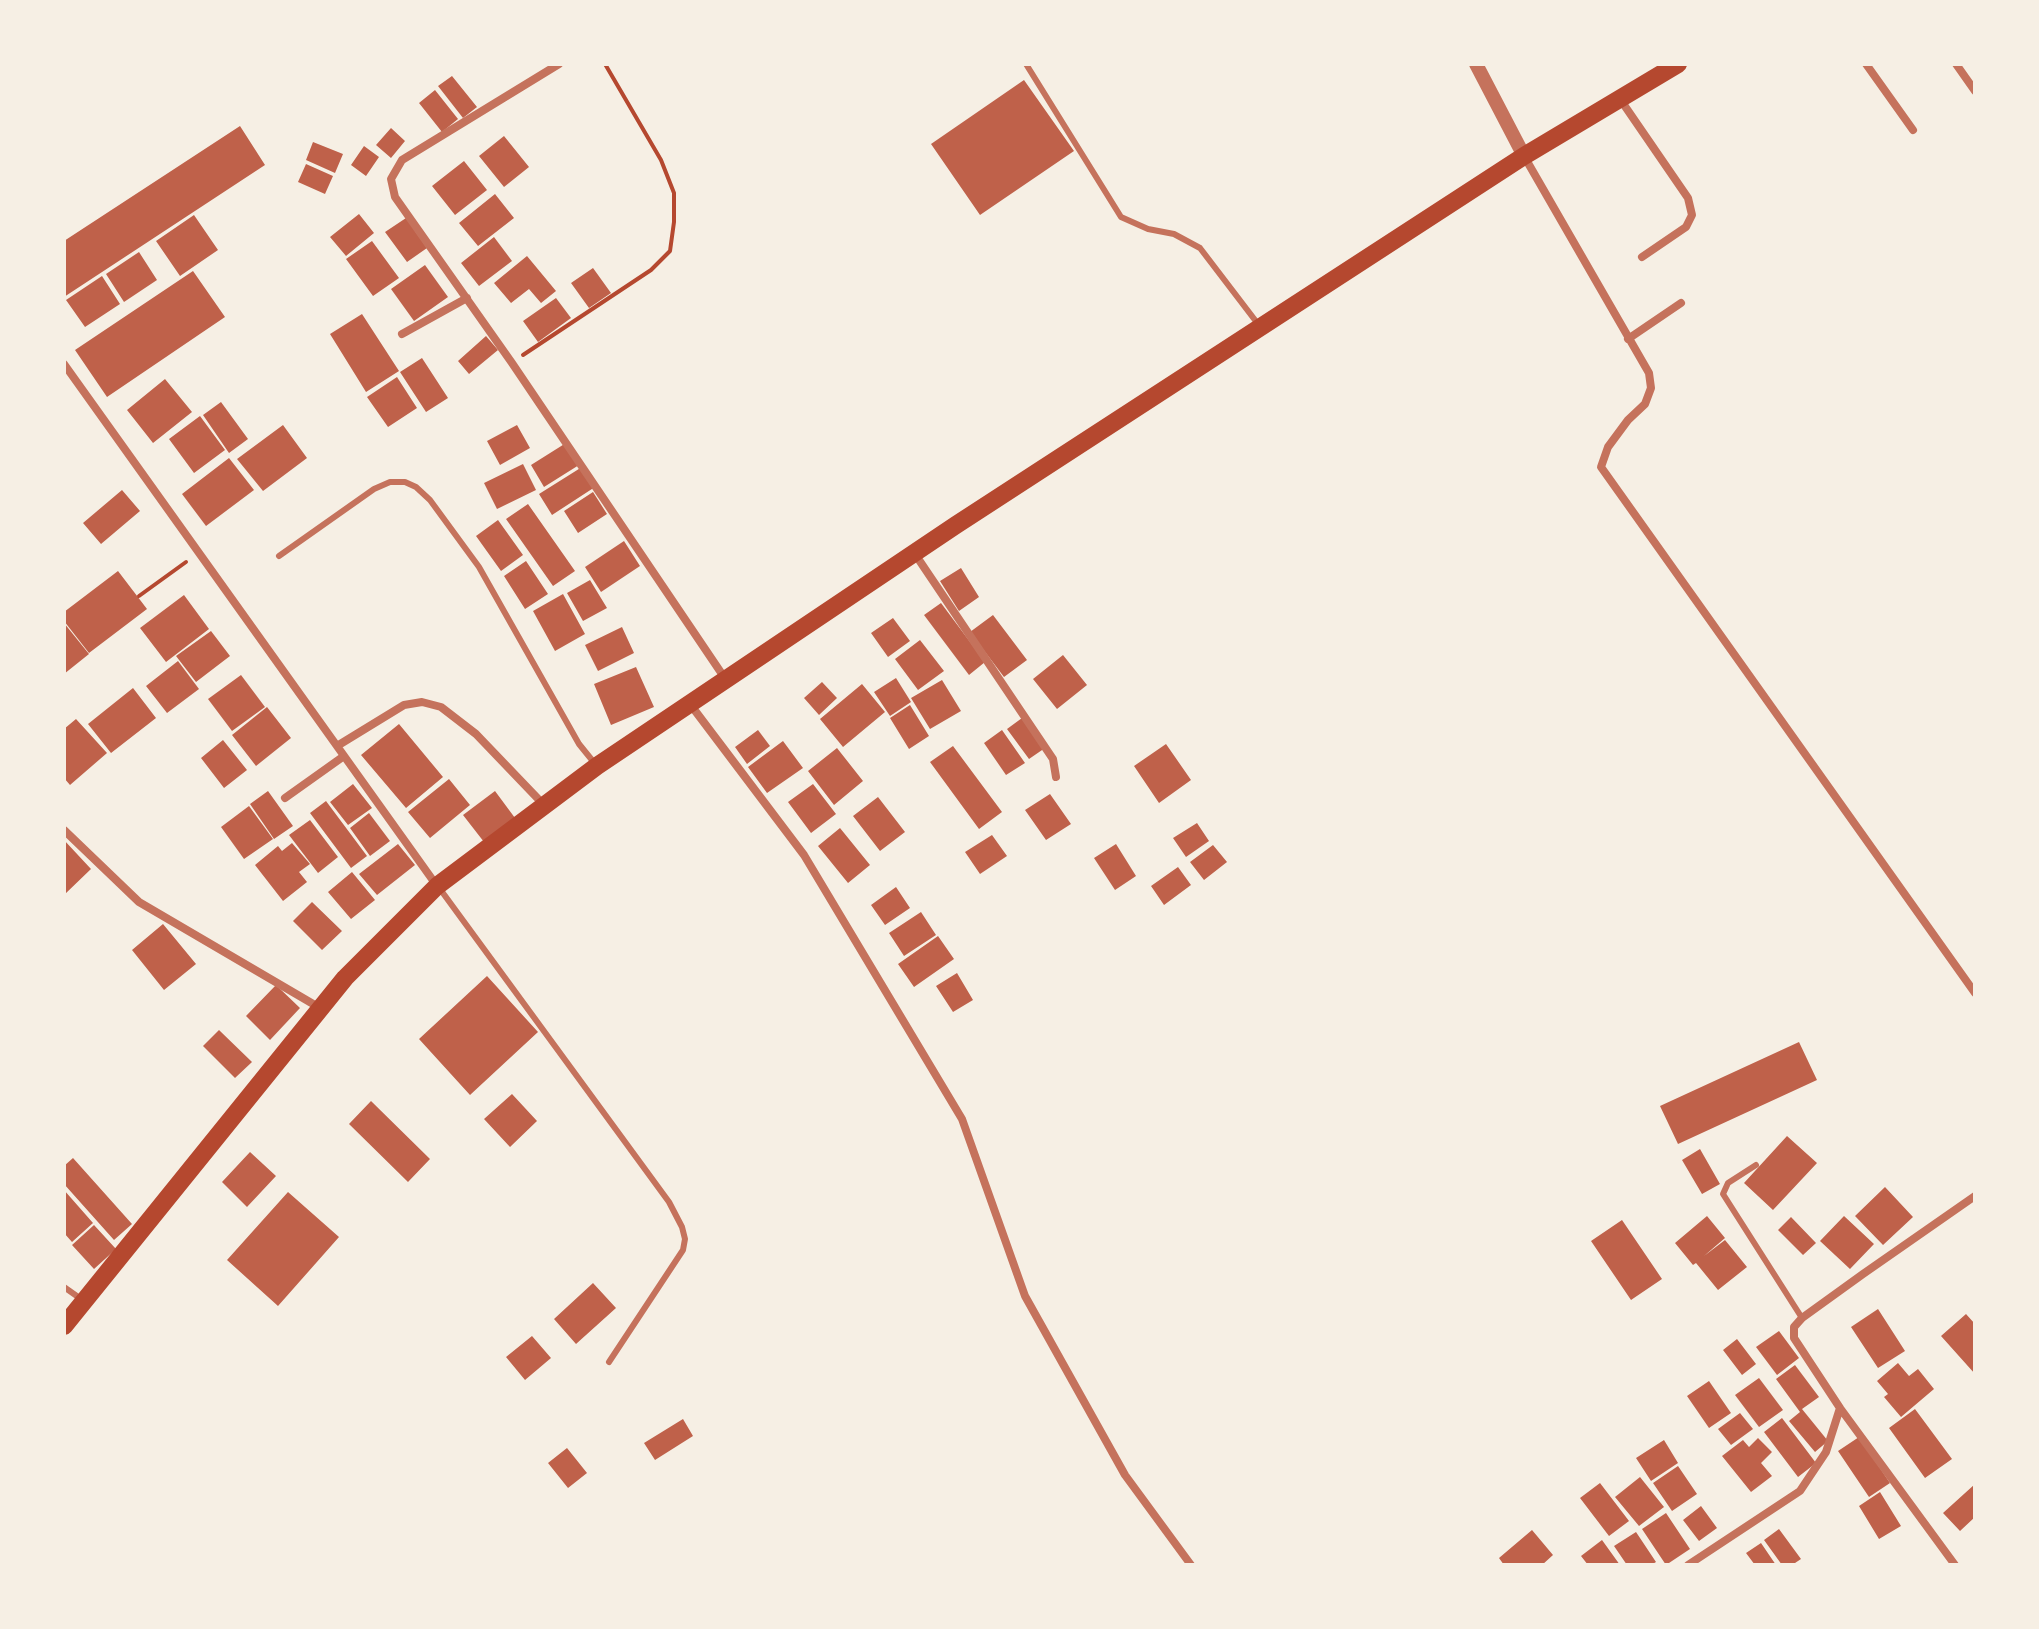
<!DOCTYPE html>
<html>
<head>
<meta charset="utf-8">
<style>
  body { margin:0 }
  #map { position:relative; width:2039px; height:1629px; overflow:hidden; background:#f6efe4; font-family:"Noto Sans",sans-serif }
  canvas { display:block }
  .frame { position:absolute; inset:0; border:66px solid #f6efe4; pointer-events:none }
</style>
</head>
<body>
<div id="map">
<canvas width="2039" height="1629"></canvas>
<div class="frame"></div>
</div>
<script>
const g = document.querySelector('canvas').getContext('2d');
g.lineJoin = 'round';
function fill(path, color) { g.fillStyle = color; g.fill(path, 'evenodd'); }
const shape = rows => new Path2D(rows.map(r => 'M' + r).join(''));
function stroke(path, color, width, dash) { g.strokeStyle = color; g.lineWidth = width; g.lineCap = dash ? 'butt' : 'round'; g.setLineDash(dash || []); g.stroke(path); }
fill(shape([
  [452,76,477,107,463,118,438,86],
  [1024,80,1074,151,980,215,931,144],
  [435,90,458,119,442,132,419,103],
  [240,126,265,165,64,297,64,241],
  [391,128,405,141,391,158,376,145],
  [504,136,529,167,504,187,479,156],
  [313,142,343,154,335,173,306,160],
  [364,146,379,157,366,176,351,165],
  [464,161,487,190,455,215,432,186],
  [306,164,333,176,325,194,298,182],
  [495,194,514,218,478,246,459,223],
  [359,214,374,233,346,256,330,237],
  [194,215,218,250,180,276,156,241],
  [406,218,427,248,407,262,385,232],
  [494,237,512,261,479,286,461,263],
  [372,241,399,278,373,296,346,259],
  [139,252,157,280,124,302,106,274],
  [527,256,556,291,541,303,529,289,511,303,494,283],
  [425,265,448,297,414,321,391,289],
  [593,268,611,293,589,308,571,283],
  [193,271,225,317,107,397,75,350],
  [102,276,120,304,85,327,66,300],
  [556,298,571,318,538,342,523,321],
  [362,314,399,371,366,392,330,334],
  [486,336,498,350,469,374,458,361],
  [422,358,448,398,426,412,400,372],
  [397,377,417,408,388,427,367,397],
  [165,379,192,412,153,443,127,410],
  [221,402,248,439,229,453,203,415],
  [200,416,225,450,194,473,169,439],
  [283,425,307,458,263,491,237,459],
  [517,425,530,448,500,465,487,441],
  [566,443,579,465,544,487,531,465],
  [229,458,254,490,206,526,182,494],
  [523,464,536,490,497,509,484,483],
  [582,467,595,487,552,515,539,494],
  [122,490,140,511,101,544,83,523],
  [593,492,607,514,578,533,564,511],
  [528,504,575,571,553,586,506,519],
  [498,520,523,555,501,571,476,536],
  [624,541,640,566,601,592,585,567],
  [526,561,548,594,525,609,504,576],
  [961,568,979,597,959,611,940,581],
  [118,571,147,609,89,653,64,621,64,612],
  [590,580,607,608,583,621,567,593],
  [563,594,585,634,555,651,533,611],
  [184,595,209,629,166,662,140,628],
  [941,603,985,662,969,675,924,615],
  [993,615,1027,660,1004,677,970,632],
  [893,618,910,641,888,657,871,633],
  [64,623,89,654,64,674],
  [622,627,634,653,598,671,585,645],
  [211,631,230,656,196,682,176,656],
  [920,640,944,671,918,690,895,659],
  [1063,655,1087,685,1057,709,1033,679],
  [178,661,199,689,167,713,146,686],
  [636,667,654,707,611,725,594,684],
  [241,675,265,707,232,731,208,699],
  [896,678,911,702,890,716,874,692],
  [942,680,961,711,930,729,911,698],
  [822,682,837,698,819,715,804,698],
  [862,684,885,712,843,747,820,719],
  [133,688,156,718,111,753,88,724],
  [910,705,929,736,909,749,890,718],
  [267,707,291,738,256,766,232,735],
  [1022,718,1045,748,1029,759,1007,729],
  [76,719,107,753,70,785,64,778,64,729],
  [399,724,443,777,406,808,361,755],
  [758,730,770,746,747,764,735,747],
  [1002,730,1025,763,1006,775,984,743],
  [223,740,247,770,224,788,201,758],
  [783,741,803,768,767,793,748,767],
  [1166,744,1191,780,1159,803,1134,766],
  [953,746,1002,812,979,829,930,762],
  [837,748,863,781,834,805,808,771],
  [449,779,470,805,430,838,408,812],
  [353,784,372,808,348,825,330,802],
  [813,784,836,814,811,833,788,802],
  [268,791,293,826,274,839,250,804],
  [495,791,515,818,484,842,463,815],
  [1050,794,1071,824,1046,840,1025,810],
  [878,797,905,832,880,851,853,816],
  [326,801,367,856,351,868,310,813],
  [249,806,273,839,244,859,221,827],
  [369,813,390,841,370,856,350,828],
  [310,820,338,857,318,873,289,835],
  [1197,823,1209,841,1186,857,1173,838],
  [840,828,870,865,848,883,818,846],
  [992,835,1007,856,980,874,965,852],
  [64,840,91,869,64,895],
  [292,843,310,864,299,872,307,882,283,901,255,865,278,846,282,851],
  [398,844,415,865,377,895,359,874],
  [1116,844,1136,876,1115,890,1094,858],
  [1213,845,1227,862,1204,880,1190,862],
  [1178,867,1191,885,1164,905,1151,886],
  [352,872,375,900,351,919,328,892],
  [896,887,910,908,885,925,871,905],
  [312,902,342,931,322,950,293,921],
  [921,912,936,935,904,956,889,933],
  [163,924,196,964,164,990,132,950],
  [938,936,954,959,914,987,898,964],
  [957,973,973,1000,953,1012,936,986],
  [487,976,538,1032,470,1095,419,1039],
  [276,985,300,1008,270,1040,246,1016],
  [219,1030,252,1062,235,1078,203,1046],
  [1799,1042,1817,1080,1678,1144,1660,1106],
  [512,1094,537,1121,510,1147,484,1119],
  [371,1101,430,1159,408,1182,349,1124],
  [1787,1136,1817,1163,1773,1210,1744,1183],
  [1700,1149,1720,1184,1702,1194,1682,1160],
  [250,1152,276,1176,247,1207,222,1182],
  [73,1158,132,1224,114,1240,64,1184,64,1166],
  [1885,1187,1913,1217,1883,1245,1855,1216],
  [64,1190,93,1223,72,1242,64,1233],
  [288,1192,339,1237,278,1306,227,1260],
  [1707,1216,1725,1238,1704,1256,1725,1240,1747,1267,1718,1290,1696,1263,1693,1265,1675,1243],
  [1844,1216,1874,1244,1850,1269,1820,1241],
  [1791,1217,1816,1243,1803,1255,1778,1230],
  [1622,1220,1662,1279,1631,1300,1591,1241],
  [94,1225,116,1249,94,1269,72,1245],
  [593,1283,616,1308,576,1344,554,1319],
  [1878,1309,1905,1351,1878,1368,1851,1327],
  [1966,1314,1975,1324,1975,1374,1941,1336],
  [1779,1331,1799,1358,1777,1375,1756,1347],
  [532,1336,551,1358,525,1380,506,1357],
  [1737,1339,1756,1364,1742,1375,1723,1350],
  [1898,1363,1909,1376,1918,1369,1934,1389,1901,1417,1884,1397,1888,1394,1877,1381],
  [1795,1365,1819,1397,1802,1409,1828,1441,1815,1452,1789,1421,1800,1412,1776,1379],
  [1759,1378,1783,1410,1759,1427,1735,1395],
  [1709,1381,1731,1413,1709,1428,1687,1396],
  [1915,1409,1952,1459,1925,1478,1889,1428],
  [1740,1413,1753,1429,1731,1445,1718,1429],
  [1782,1418,1816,1463,1798,1477,1764,1432],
  [683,1419,693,1436,655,1460,644,1443],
  [1859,1437,1890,1483,1869,1497,1838,1451],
  [1758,1438,1772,1452,1761,1463,1772,1476,1751,1492,1722,1456,1743,1440,1749,1447],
  [1664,1440,1678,1463,1651,1481,1636,1458],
  [567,1448,587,1473,568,1488,548,1463],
  [1678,1466,1697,1494,1672,1511,1653,1483],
  [1640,1477,1664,1507,1639,1526,1615,1497],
  [1600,1483,1629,1521,1609,1536,1580,1498],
  [1975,1484,1975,1517,1960,1531,1943,1513],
  [1880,1492,1901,1526,1879,1539,1859,1506],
  [1701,1506,1717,1528,1699,1541,1683,1520],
  [1666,1513,1690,1549,1666,1565,1642,1529],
  [1779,1529,1801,1559,1792,1565,1782,1565,1764,1540],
  [1532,1530,1553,1555,1542,1565,1504,1565,1499,1558],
  [1636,1532,1656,1562,1651,1565,1627,1565,1614,1546],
  [1602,1540,1620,1565,1588,1565,1581,1556],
  [1761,1543,1776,1565,1755,1565,1746,1553]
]), '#bf614a');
stroke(shape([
  [523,355,651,270,670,251,674,222,674,193,661,160,605,64],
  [139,596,186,562]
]), '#b5482f', 4);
stroke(shape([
  [1026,64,1121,217,1148,229,1174,234,1200,248,1258,324],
  [279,556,374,489,390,482,405,482,416,487,430,500,479,567,579,744,596,765],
  [440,889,669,1202,682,1227,685,1239,683,1250,609,1362],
  [1756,1165,1728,1183,1723,1194,1802,1318],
  [64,1287,81,1299]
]), '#c5725c', 6);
stroke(shape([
  [559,64,402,160,391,179,395,197,512,363,726,680],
  [1866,64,1913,130],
  [1956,64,1975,91],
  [1620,99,1688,198,1692,215,1686,227,1642,257],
  [1524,156,1649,373,1651,388,1645,404,1628,420,1608,447,1601,467,1975,993],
  [402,334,467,298],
  [1628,339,1681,303],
  [64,364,437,886],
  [915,554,1053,759,1056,777],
  [690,704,804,855,962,1119,1025,1296,1125,1475,1191,1565],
  [337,746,404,705,422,702,441,707,476,734,544,805],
  [285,798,344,756],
  [64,830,139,902,320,1008],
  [1840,1408,1955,1565],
  [1688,1565,1800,1491,1826,1452,1840,1408,1794,1338,1794,1327,1802,1318,1863,1274,1975,1196]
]), '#c5725c', 8);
stroke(shape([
  [1476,64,1524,156]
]), '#c5725c', 14);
stroke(shape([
  [64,1326,345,978,437,886,597,766,956,525,1524,156,1678,64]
]), '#b5482f', 18);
</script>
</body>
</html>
